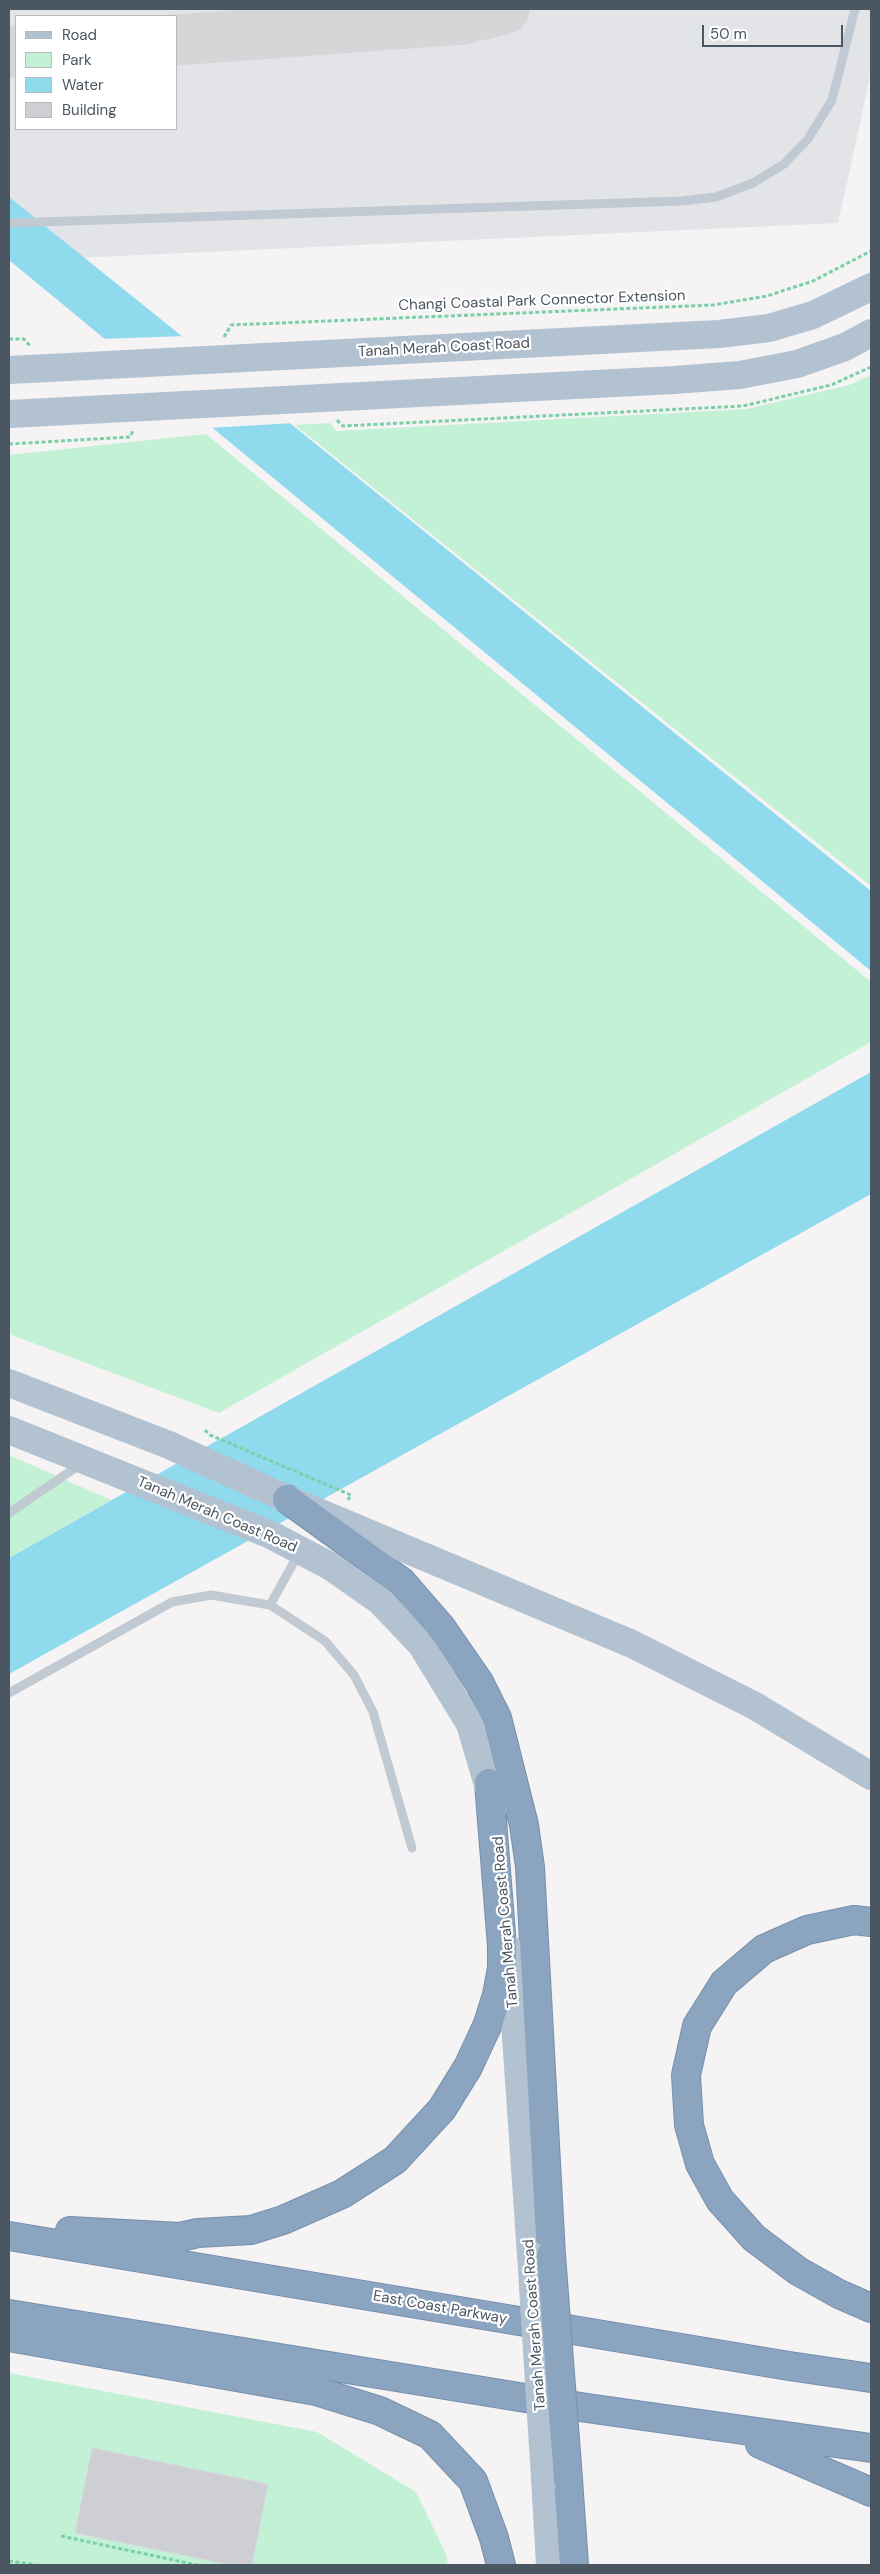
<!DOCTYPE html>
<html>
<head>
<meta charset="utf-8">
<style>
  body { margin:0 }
  #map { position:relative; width:880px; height:2574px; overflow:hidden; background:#f5f3f3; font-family:"DM Sans",sans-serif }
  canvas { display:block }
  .frame { position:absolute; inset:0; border:10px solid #4a5661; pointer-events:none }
  .legend { position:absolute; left:15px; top:15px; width:162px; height:115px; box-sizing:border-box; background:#fff; border:1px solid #b7bbc0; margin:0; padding:6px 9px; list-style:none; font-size:15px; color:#4a5661 }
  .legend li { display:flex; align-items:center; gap:10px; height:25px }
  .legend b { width:25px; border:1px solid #b7bbc0 }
  .scale { position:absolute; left:702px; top:25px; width:141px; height:22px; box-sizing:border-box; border:2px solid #4a5661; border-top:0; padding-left:6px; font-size:15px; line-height:18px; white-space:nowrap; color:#4a5661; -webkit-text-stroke:4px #fff; paint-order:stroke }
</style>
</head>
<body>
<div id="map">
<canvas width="880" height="2574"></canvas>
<div class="frame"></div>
<ul class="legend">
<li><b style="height:6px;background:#b3c2d1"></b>Road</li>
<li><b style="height:14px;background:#c3f1d5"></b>Park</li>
<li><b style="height:14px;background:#90daee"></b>Water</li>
<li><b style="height:14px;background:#cdcfd5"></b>Building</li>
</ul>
<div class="scale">50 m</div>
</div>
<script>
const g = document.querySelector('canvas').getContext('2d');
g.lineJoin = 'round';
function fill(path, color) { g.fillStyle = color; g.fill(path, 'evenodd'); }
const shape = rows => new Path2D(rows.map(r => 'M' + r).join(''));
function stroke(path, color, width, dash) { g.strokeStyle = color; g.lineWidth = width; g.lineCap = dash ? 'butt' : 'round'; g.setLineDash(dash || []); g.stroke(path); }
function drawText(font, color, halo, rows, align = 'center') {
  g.font = font + ' "DM Sans",sans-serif'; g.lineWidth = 4.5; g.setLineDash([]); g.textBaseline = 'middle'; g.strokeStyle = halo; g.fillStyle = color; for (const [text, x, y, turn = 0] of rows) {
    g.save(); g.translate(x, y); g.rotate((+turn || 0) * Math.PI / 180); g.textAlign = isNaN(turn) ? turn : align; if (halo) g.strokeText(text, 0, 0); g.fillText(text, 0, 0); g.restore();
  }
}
fill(shape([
  [9,9,871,9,871,73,838,223,9,261],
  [16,16,176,16,176,129,16,129]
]), '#e2e4e7');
fill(shape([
  [871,375,871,886,295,425,330,423,336,431,747,409,849,385],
  [206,434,871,982,871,1042,219,1413,9,1334,9,455],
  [9,1455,111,1500,9,1558],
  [9,2373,317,2432,416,2492,446,2554,448,2565,9,2565]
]), '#c3f1d5');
fill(shape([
  [9,197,871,891,871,971,9,260],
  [871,1072,871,1194,9,1674,9,1558]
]), '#90daee');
fill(shape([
  [185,336,294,423,208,428,101,339]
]), '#f5f3f3');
stroke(shape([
  [176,40,463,19,504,9],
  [9,52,16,51]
]), '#d5d6d8', 51);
const building = shape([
  [92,2448,268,2484,252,2565,231,2565,75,2533,92,2448]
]);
fill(building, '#cdcfd5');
stroke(building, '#d7d9de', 1);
const motorway = shape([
  [287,1499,402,1582,441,1627,479,1682,497,1718,524,1825,530,1867,551,2255],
  [871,1922,854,1920,807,1930,764,1949,724,1983,697,2026,686,2075,689,2125,700,2164,720,2200,754,2238,798,2271,839,2294,871,2308],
  [70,2231,180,2237,198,2233,251,2230,283,2220,342,2194,395,2160,442,2109,468,2067,488,2024,497,1995,502,1968,502,1946,489,1783],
  [9,2236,789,2366,871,2378],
  [9,2314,587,2408,871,2448],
  [9,2337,316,2391,380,2411,430,2435,473,2481,494,2538,501,2565],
  [760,2444,871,2492],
  [568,2479,574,2565]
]);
stroke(motorway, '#7690ad', 30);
stroke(shape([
  [224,337,231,325,713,305,767,296,813,281,871,251],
  [9,339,24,339,31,347],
  [337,420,343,426,743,406,831,385,871,367],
  [9,444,130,437,134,429],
  [205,1430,210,1435,351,1495,348,1500],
  [61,2536,197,2565],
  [9,2561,37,2565]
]), '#7ad0a6', 3, [4, 2.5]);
stroke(shape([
  [9,223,682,201,716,197,753,183,784,164,808,139,832,100,855,9],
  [9,1513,81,1464],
  [270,1605,299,1553],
  [9,1693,172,1602,211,1595,270,1605,325,1641,354,1675,373,1712,412,1848]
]), '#c1cad2', 9);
stroke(shape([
  [9,370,719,334,769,328,813,315,871,287],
  [9,414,674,380,740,375,797,364,845,347,871,333],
  [9,1383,169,1445,287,1499,632,1644,755,1706,871,1776],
  [9,1430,271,1535,330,1566,380,1601,421,1644,470,1724,494,1805],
  [510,1950,531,2255],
  [545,2478,550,2565]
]), '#b3c2d1', 28);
stroke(motorway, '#8ba5c1', 28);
const motorwayBridge = shape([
  [551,2255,568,2479]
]);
stroke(motorwayBridge, '#7690ad', 30, []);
stroke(shape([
  [531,2255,545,2478]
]), '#b3c2d1', 28);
stroke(motorwayBridge, '#8ba5c1', 28);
drawText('15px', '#4a5661', '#fff', [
  ["Changi Coastal Park Connector Extension",542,301,-2],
  ["Tanah Merah Coast Road",444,348,-3],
  ["Tanah Merah Coast Road",217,1515,23],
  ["Tanah Merah Coast Road",506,1922,-95],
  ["East Coast Parkway",440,2308,10],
  ["Tanah Merah Coast Road",535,2325,-94]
]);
</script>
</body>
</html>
